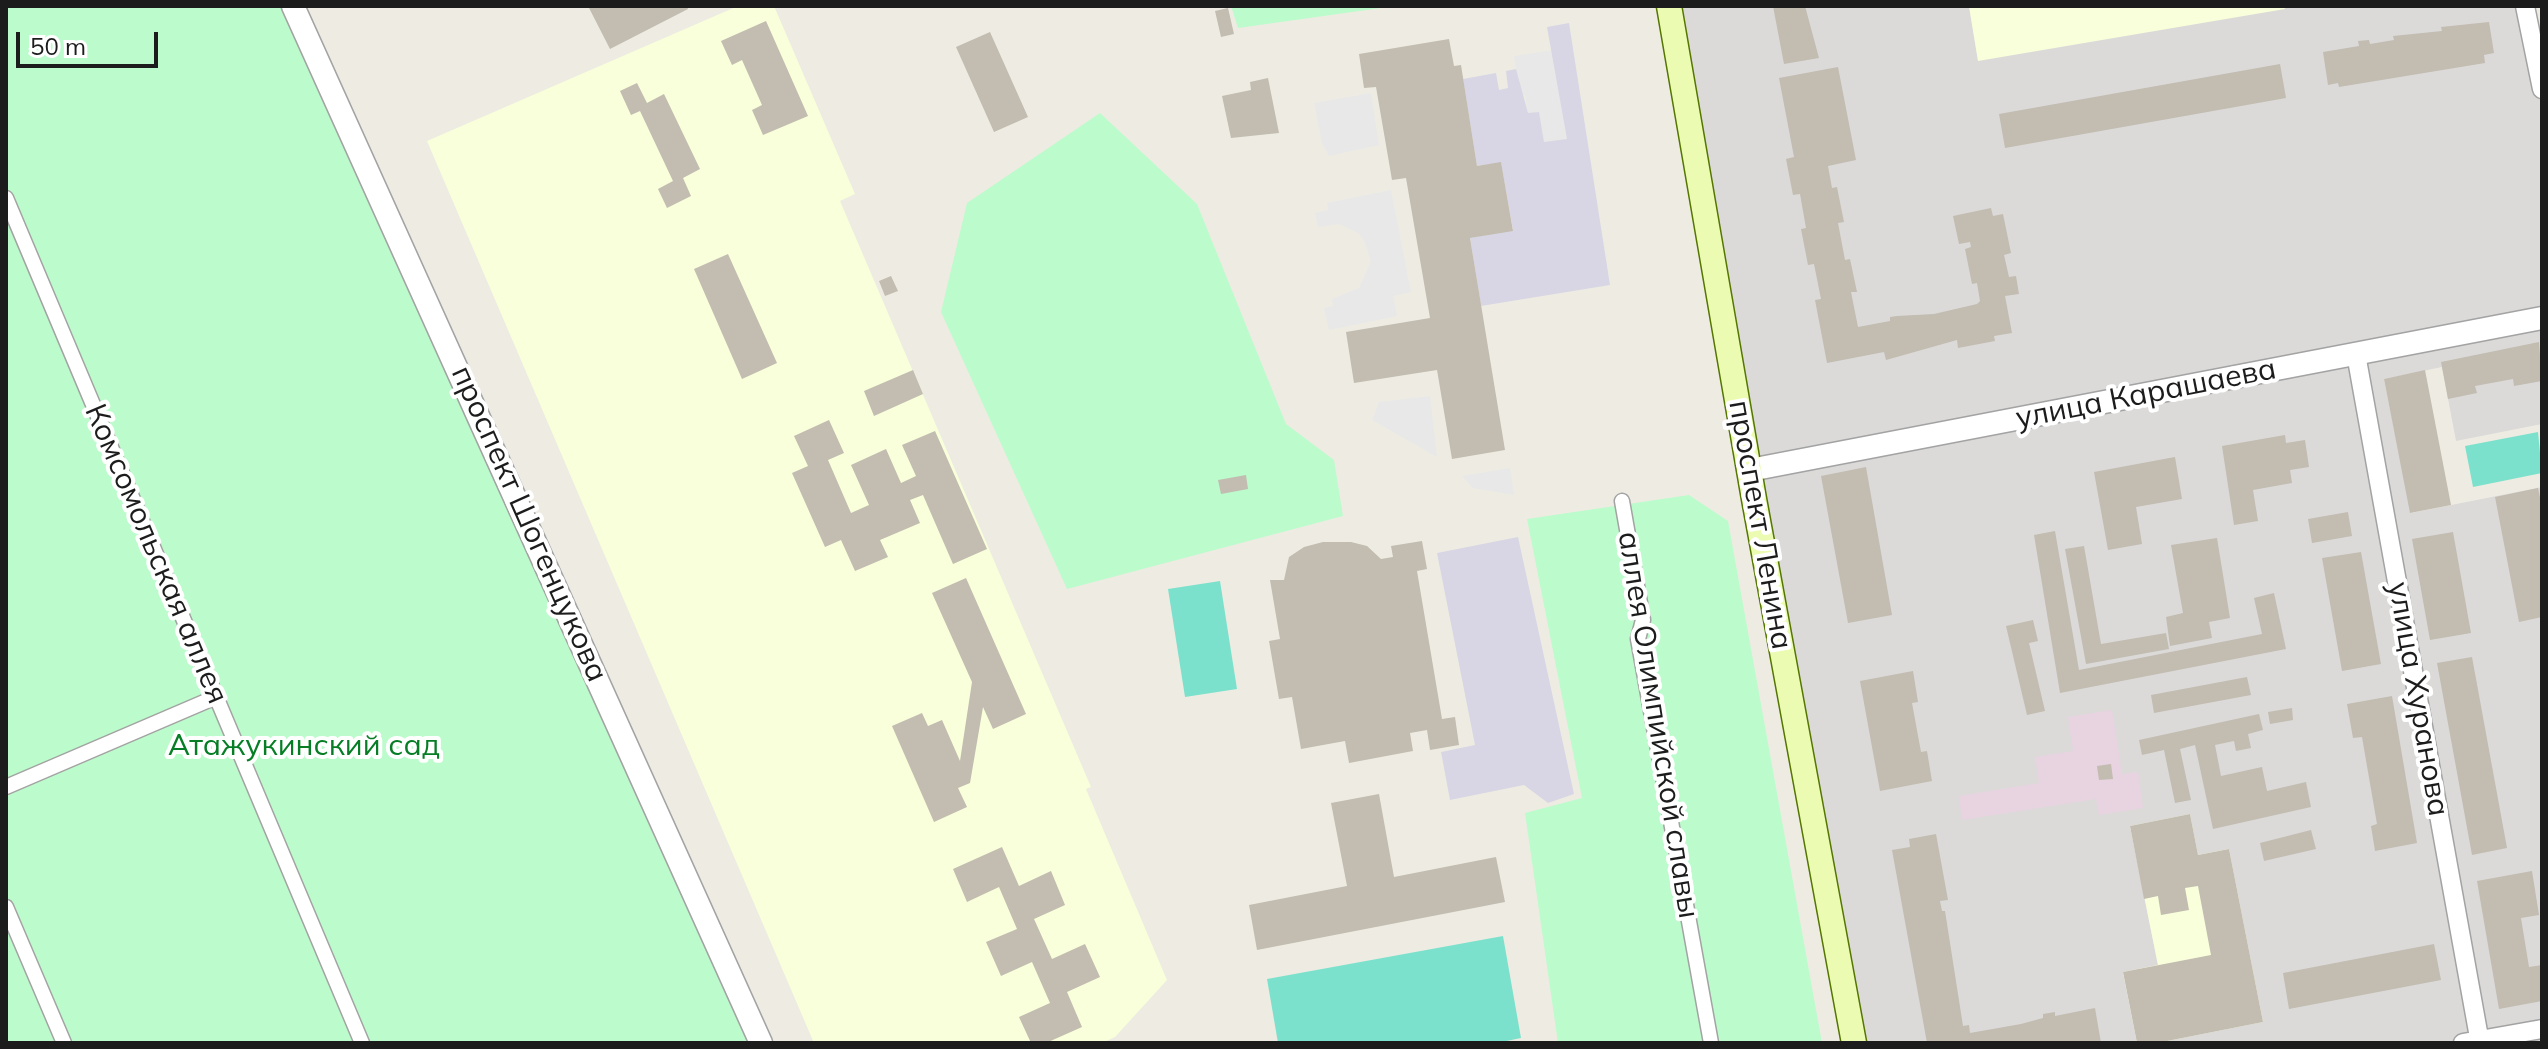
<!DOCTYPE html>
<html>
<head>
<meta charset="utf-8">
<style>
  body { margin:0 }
  #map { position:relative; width:2548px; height:1049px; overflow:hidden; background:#eeece2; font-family:Mulish,sans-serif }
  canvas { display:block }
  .frame { position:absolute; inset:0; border:8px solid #1c1c1c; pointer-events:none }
  .scale { position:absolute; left:16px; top:32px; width:142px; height:36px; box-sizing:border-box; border:4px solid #1c1c1c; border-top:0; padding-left:10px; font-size:24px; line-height:28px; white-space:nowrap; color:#1c1c1c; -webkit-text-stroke:6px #fff; paint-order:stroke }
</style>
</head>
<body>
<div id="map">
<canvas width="2548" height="1049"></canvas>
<div class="frame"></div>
<div class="scale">50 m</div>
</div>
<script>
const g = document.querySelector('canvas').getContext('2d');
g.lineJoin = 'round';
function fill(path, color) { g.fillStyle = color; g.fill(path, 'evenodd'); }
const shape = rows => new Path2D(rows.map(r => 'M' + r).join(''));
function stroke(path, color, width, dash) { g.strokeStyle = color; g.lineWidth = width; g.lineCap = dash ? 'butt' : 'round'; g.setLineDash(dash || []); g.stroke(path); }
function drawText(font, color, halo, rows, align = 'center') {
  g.font = font + ' Mulish,sans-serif'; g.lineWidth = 8; g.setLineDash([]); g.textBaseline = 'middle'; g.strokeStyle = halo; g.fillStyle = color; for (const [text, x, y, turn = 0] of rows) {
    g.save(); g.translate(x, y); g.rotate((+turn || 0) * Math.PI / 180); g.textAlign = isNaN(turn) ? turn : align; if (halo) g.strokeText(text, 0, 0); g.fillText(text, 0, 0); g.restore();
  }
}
fill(shape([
  [1669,6,1969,6,1978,60,2284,6,2525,6,2542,89,2542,424,2456,441,2442,367,2384,379,2411,513,2542,487,2542,1043,2157,1043,2229,849,2198,855,2130,826,2158,965,2123,973,2137,1043,1854,1043]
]), '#dbdad9');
fill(shape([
  [2112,710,2122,774,2138,772,2143,808,2099,815,2096,799,1962,820,1959,796,2039,783,2035,757,2073,751,2068,717]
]), '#e8d3e0');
fill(shape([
  [738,6,774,6,855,194,840,201,1091,787,1086,789,1167,980,1115,1037,1102,1043,814,1043,427,141],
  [1969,6,2284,6,2285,9,1978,61],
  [2190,814,2198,855,2229,849,2263,1022,2157,1043,2137,1043,2123,972,2158,965,2130,826]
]), '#f8ffda');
fill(shape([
  [6,6,293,6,761,1043,6,1043],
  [1231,6,1395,6,1238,28],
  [1100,113,1197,204,1286,424,1334,460,1343,516,1067,589,941,312,967,203],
  [1689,495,1728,521,1822,1043,1558,1043,1525,813,1582,798,1527,519]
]), '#bcfbcc');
fill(shape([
  [2538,432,2542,473,2473,487,2465,446],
  [1220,581,1237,689,1185,697,1168,589],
  [1503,936,1521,1038,1497,1043,1278,1043,1267,979]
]), '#7ce1cc');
fill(shape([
  [1553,50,1568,139,1544,143,1539,112,1528,114,1525,95,1520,95,1514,56],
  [1371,93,1379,145,1329,156,1322,143,1314,103],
  [1391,190,1411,292,1393,296,1397,316,1329,330,1324,308,1333,306,1332,299,1359,288,1371,262,1365,242,1358,233,1339,224,1318,227,1315,213,1328,210,1327,203],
  [1430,396,1437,457,1372,420,1379,402],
  [1510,468,1514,495,1473,488,1462,476]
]), '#e8e8e8');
fill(shape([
  [1569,23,1610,285,1481,306,1470,238,1513,230,1501,163,1477,166,1463,79,1496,73,1499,90,1508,88,1506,71,1516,69,1528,113,1539,112,1544,142,1567,139,1547,27],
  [1518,537,1574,794,1548,803,1524,785,1450,800,1441,752,1475,745,1437,553]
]), '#d8d6e4');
fill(shape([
  [588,6,687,6,688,9,610,49],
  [1773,6,1805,6,1819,58,1784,64],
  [1228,8,1234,34,1221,37,1215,11],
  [766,21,808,116,763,135,752,110,762,105,742,60,732,65,721,41],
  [2489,22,2494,53,2484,55,2485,63,2339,87,2338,83,2328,85,2323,52,2359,46,2358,41,2369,40,2370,44,2394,40,2393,36,2442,31,2441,27],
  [990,32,1028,117,994,132,956,47],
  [1449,39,1454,66,1461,65,1477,166,1501,162,1513,231,1470,238,1505,450,1452,459,1437,370,1354,383,1346,332,1430,318,1406,178,1392,180,1376,87,1364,88,1359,54],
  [2280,64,2286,98,2005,148,1999,114],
  [1838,67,1856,160,1828,166,1832,188,1837,187,1844,222,1838,223,1845,260,1850,259,1857,292,1851,292,1858,327,1890,321,1890,317,1897,316,1934,314,1977,304,1980,301,1977,283,1972,284,1965,249,1971,247,1970,242,1959,244,1953,216,1991,208,1993,216,2003,214,2011,253,2004,255,2009,277,2016,276,2019,294,2005,296,2012,333,1994,336,1995,341,1958,348,1957,340,1886,360,1884,352,1827,363,1815,300,1821,299,1814,264,1808,265,1801,229,1806,228,1800,194,1793,195,1786,159,1794,157,1779,78],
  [1268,78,1279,133,1231,138,1222,96,1251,90,1250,82],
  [637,83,647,103,664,94,700,169,683,178,691,196,667,208,658,189,673,181,640,111,631,115,620,91],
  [728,254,777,363,742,379,694,269],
  [891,276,898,291,885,296,879,281],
  [2539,342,2542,381,2514,386,2513,379,2475,386,2477,393,2448,399,2441,362],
  [913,370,923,394,874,416,864,391],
  [2425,370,2451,505,2410,513,2384,379],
  [829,420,844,453,828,460,851,513,869,505,851,465,886,449,901,483,916,476,902,445,935,431,987,549,953,564,923,495,910,500,920,523,880,540,888,557,855,571,841,540,825,547,792,473,808,466,794,436],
  [2285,435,2286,443,2305,440,2309,467,2290,470,2292,483,2253,490,2258,521,2234,525,2222,446],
  [2175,457,2182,499,2136,507,2142,544,2108,550,2094,472],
  [1866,467,1892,615,1848,623,1821,476],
  [1246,475,1248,489,1221,494,1218,480],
  [2538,488,2542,507,2542,617,2519,622,2495,497],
  [2348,512,2352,536,2312,543,2308,519],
  [2055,531,2079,670,2262,634,2254,598,2274,593,2286,649,2060,693,2034,535],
  [2453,532,2471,633,2430,640,2412,539],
  [2217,538,2230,618,2209,622,2212,638,2170,646,2166,617,2183,613,2171,545],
  [1422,541,1427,569,1417,571,1442,719,1455,717,1459,745,1430,750,1427,730,1410,733,1413,751,1349,763,1345,741,1301,749,1292,697,1279,699,1269,641,1280,639,1270,580,1284,580,1289,557,1304,547,1323,542,1351,542,1367,546,1381,559,1393,557,1391,546],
  [2084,546,2101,644,2166,633,2169,649,2086,664,2065,549],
  [2361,552,2381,664,2342,671,2322,558],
  [966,578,1026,714,993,729,983,707,970,783,958,788,967,807,934,822,892,726,922,713,928,726,942,720,960,761,972,682,932,593],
  [2033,620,2038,641,2029,643,2045,711,2027,715,2006,626],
  [2472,657,2507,848,2472,855,2437,663],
  [1913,671,1918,702,1912,703,1921,752,1927,751,1932,781,1880,791,1860,681],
  [2247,677,2251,695,2154,713,2151,695],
  [2392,696,2417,843,2375,851,2371,826,2377,824,2362,737,2353,738,2347,704],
  [2292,708,2293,720,2270,724,2268,712],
  [2259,714,2263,730,2248,734,2251,748,2236,751,2234,741,2215,745,2221,776,2262,767,2267,791,2306,782,2311,807,2213,829,2195,745,2180,749,2191,800,2175,803,2164,750,2142,755,2139,740],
  [2111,764,2113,779,2099,780,2097,766],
  [1379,794,1394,877,1496,857,1505,902,1257,950,1249,905,1347,886,1331,803],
  [2190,814,2198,855,2229,849,2263,1022,2157,1043,2137,1043,2123,972,2211,955,2198,886,2185,888,2189,910,2161,915,2158,896,2144,899,2130,826],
  [2311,830,2316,849,2264,861,2260,843],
  [1936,834,1948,900,1940,901,1942,911,1945,911,1963,1026,1969,1025,1970,1033,2021,1024,2043,1018,2043,1014,2055,1012,2055,1016,2095,1008,2101,1043,1927,1043,1892,850,1910,847,1909,839],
  [1002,847,1019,886,1051,871,1065,905,1034,919,1052,959,1085,944,1100,977,1067,992,1082,1027,1046,1043,1031,1043,1019,1017,1050,1003,1032,962,1001,976,986,942,1017,929,999,887,967,902,953,869],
  [2532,871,2539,915,2521,918,2529,967,2542,965,2542,1001,2499,1009,2477,881],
  [2434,944,2441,980,2289,1009,2283,973]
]), '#c2bcb1');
const pedestrian = shape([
  [6,198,362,1043],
  [1622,501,1643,620,1638,639,1711,1043],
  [6,787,216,697],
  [6,907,64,1043]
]);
const minor = shape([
  [2525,6,2542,89],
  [2356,354,2480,1043],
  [2463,1043,2542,1029]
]);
const tertiary = shape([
  [293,6,761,1043],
  [1750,470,2542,318]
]);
const secondary = shape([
  [1669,6,1754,499,1854,1043]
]);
stroke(pedestrian, '#a3a3a3', 17);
stroke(minor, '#a3a3a3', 21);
stroke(tertiary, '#a3a3a3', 25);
stroke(secondary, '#557601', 27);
stroke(pedestrian, '#fff', 14);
stroke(minor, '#fff', 18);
stroke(tertiary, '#fff', 22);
stroke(secondary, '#ebfcb2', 24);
drawText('30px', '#1c1c1c', '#fff', [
  ["улица Карашаева",2146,394,-11],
  ["проспект Шогенцукова",529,524,66],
  ["проспект Ленина",1760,525,80],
  ["Комсомольская аллея",156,554,67],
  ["улица Хуранова",2418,699,80],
  ["аллея Олимпийской славы",1658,725,81]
]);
drawText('30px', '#077e26', '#fff', [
  ["Атажукинский сад",304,746]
]);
</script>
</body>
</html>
